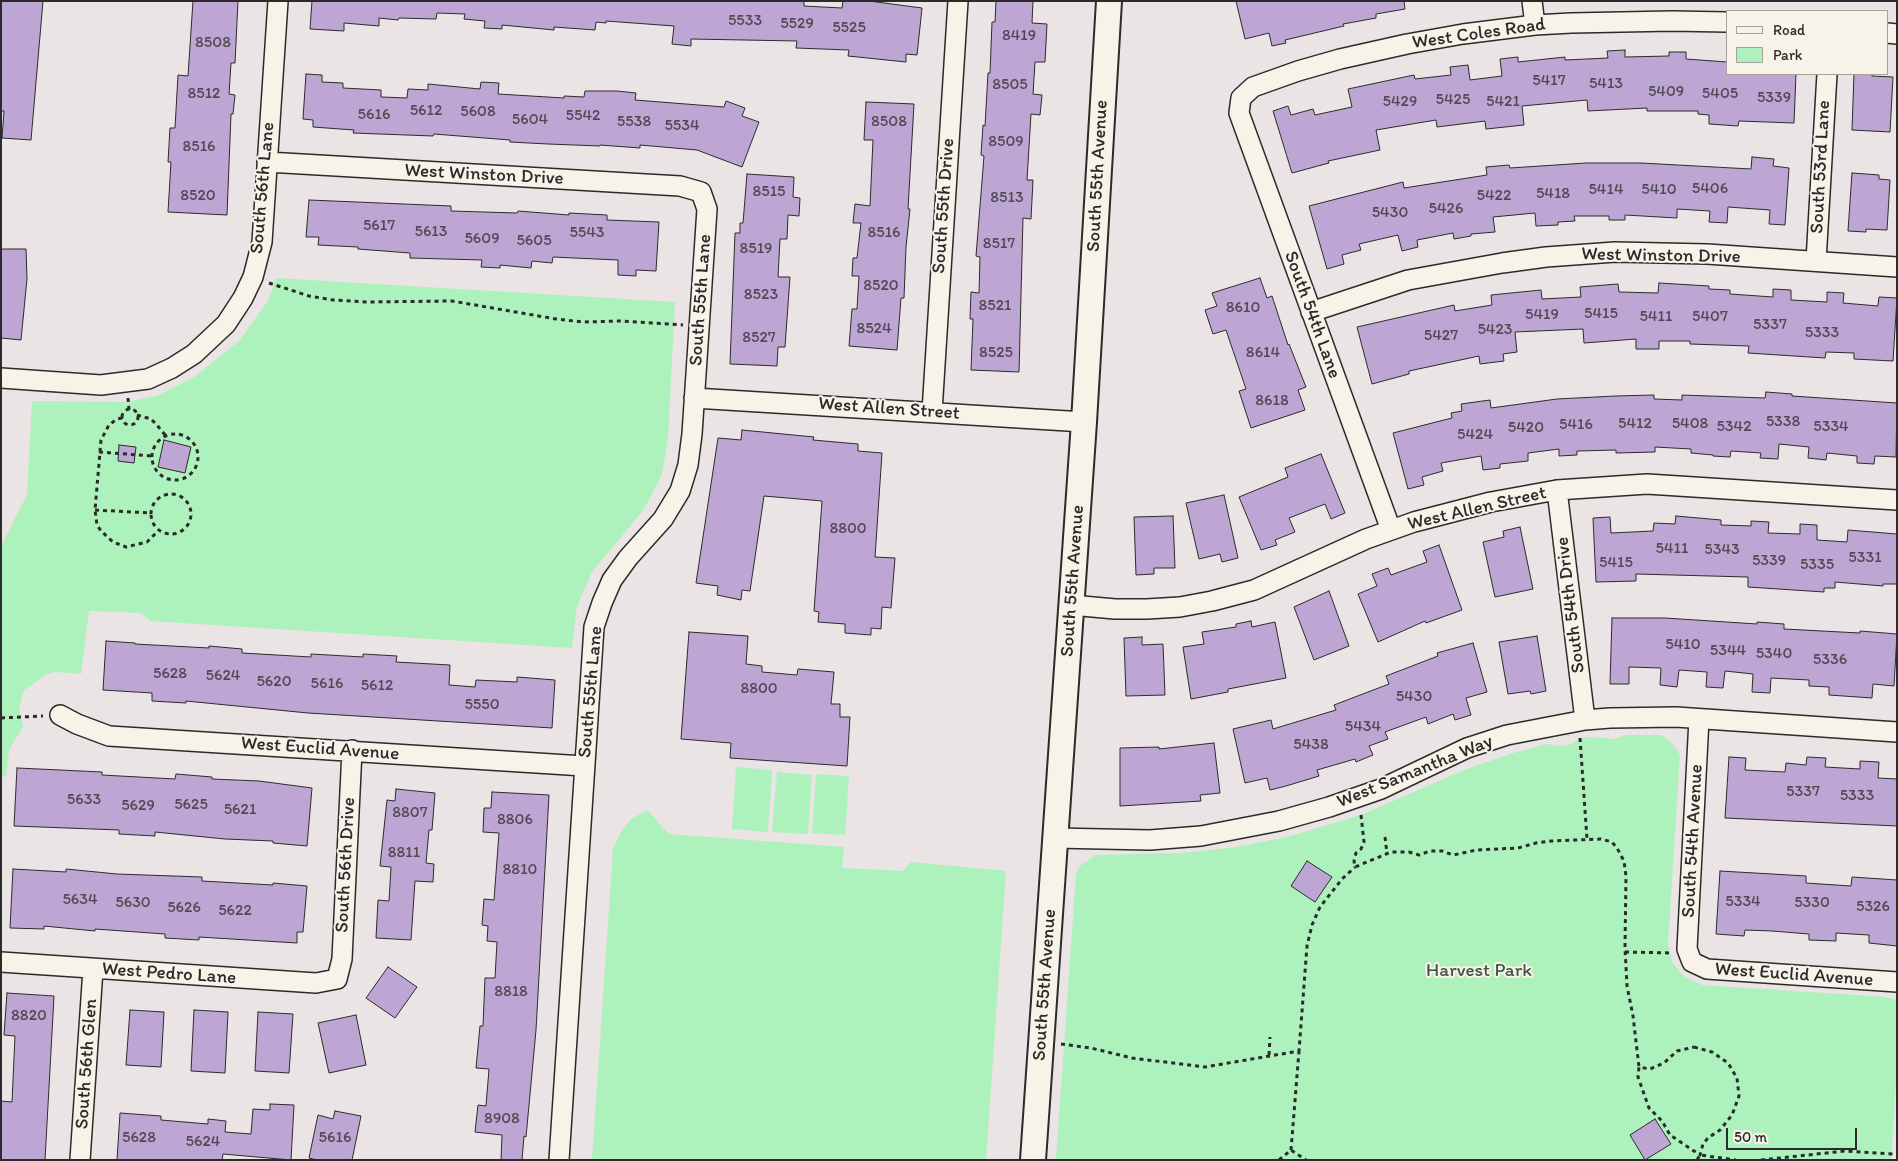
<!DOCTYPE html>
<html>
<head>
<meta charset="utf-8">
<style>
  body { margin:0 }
  #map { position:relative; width:1898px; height:1161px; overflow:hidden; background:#ebe4e4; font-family:Itim,sans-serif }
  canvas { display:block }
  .frame { position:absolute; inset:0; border:2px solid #2b2b2b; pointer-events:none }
  .legend { position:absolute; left:1726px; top:10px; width:162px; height:65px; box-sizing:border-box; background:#f7f3e8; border:1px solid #a5a39c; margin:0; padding:6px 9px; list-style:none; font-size:15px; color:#2b2b2b }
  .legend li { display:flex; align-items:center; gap:10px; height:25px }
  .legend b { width:25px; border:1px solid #a5a39c }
  .scale { position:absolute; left:1726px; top:1128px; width:131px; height:22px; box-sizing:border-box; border:2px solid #2b2b2b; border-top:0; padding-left:6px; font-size:15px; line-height:18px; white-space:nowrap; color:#2b2b2b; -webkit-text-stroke:4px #f7f3e8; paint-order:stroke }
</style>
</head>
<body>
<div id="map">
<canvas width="1898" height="1161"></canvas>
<div class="frame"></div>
<ul class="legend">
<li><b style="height:6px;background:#f7f3e8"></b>Road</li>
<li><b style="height:14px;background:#adf1bc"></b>Park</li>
</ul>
<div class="scale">50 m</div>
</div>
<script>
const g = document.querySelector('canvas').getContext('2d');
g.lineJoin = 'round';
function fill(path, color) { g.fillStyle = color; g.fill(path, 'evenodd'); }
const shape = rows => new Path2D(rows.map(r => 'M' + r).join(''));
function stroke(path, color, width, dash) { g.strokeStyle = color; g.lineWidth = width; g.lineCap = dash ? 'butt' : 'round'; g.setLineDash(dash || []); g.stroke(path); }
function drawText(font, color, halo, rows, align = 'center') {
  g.font = font + ' Itim,sans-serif'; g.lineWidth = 4; g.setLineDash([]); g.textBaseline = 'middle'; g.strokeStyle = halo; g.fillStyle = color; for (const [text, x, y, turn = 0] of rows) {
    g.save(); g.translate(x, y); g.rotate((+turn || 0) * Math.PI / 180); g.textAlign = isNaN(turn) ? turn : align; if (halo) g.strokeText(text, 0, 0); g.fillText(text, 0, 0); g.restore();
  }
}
fill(shape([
  [276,278,675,302,668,438,662,474,644,509,592,572,577,606,572,648,151,621,140,613,89,611,81,674,56,672,47,674,24,690,19,708,23,727,9,750,6,777,1,776,1,546,27,495,32,401,126,402,156,396,194,377,240,340,269,299],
  [1625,735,1661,735,1672,743,1680,755,1668,944,1672,962,1678,970,1685,977,1702,985,1886,997,1897,1000,1897,1068,1891,1160,1056,1160,1076,874,1080,866,1095,855,1181,853,1236,847,1287,837,1361,815,1464,770,1513,753,1547,744,1559,746,1572,744,1580,738,1590,737,1615,739],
  [736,767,772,770,768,832,732,829],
  [777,772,812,775,808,834,772,832],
  [816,774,849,776,845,835,812,833],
  [647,810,669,834,844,847,842,868,903,871,911,862,1006,871,986,1160,592,1160,613,849,621,832,630,820]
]), '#adf1bc');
const building = shape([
  [1,1,43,1,31,140,2,138,4,111,1,111,1,1],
  [193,1,238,1,235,63,231,63,229,94,235,95,233,114,231,114,227,215,168,212,171,162,168,162,170,128,175,128,178,75,188,76,193,1],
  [312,1,804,1,804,6,842,8,843,1,869,1,922,8,917,55,906,54,906,62,848,56,849,50,796,48,797,41,691,39,691,46,672,44,674,26,606,21,606,23,596,22,595,30,554,27,554,30,502,25,502,29,484,28,485,21,464,19,465,14,437,13,436,19,399,18,398,20,379,18,379,26,344,23,344,31,310,29,312,1],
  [996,1,1033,1,1032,23,1047,24,1045,62,1035,62,1033,94,1042,95,1040,115,1031,114,1027,180,1033,180,1031,219,1023,218,1019,372,971,370,973,319,970,319,971,292,979,293,980,257,976,256,984,156,981,155,983,125,985,126,988,73,990,73,992,22,995,22,996,1],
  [1236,1,1404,1,1405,9,1376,14,1376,18,1343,24,1344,26,1285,40,1286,43,1272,46,1269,33,1245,39,1236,1],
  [1625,50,1625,57,1669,56,1669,52,1686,52,1686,59,1727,62,1727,74,1796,74,1794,123,1739,121,1738,126,1709,124,1709,115,1698,114,1698,111,1647,111,1647,108,1588,111,1587,100,1522,106,1524,125,1486,129,1485,121,1437,127,1436,120,1376,130,1380,150,1328,161,1329,163,1292,173,1273,111,1288,106,1291,115,1313,109,1315,115,1352,107,1348,89,1414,75,1415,79,1451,75,1450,67,1468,65,1470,80,1502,76,1500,59,1518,57,1518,62,1565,57,1565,60,1608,58,1607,51,1625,50],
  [306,74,322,75,322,82,343,83,343,88,381,90,381,97,407,98,408,89,428,90,428,84,480,89,481,82,499,83,498,94,564,98,564,96,584,97,585,91,617,91,636,93,635,100,724,107,726,101,745,108,742,116,759,122,742,167,697,150,640,145,640,148,600,145,600,146,548,144,510,142,510,140,434,134,433,136,353,133,354,130,313,127,313,120,303,119,306,74],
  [1854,74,1872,74,1872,76,1893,77,1890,132,1852,130,1854,74],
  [866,102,914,104,908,209,910,209,906,247,904,298,901,298,897,350,849,346,852,309,857,309,859,276,852,276,853,258,857,258,861,223,853,223,855,204,870,206,873,140,864,140,866,102],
  [1752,157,1774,159,1773,166,1789,168,1785,225,1769,224,1770,210,1728,207,1727,223,1709,222,1710,211,1677,209,1677,218,1625,215,1625,220,1609,220,1609,216,1574,216,1575,221,1558,222,1558,225,1536,226,1535,213,1493,217,1495,232,1471,234,1471,236,1454,239,1453,233,1417,240,1418,247,1402,251,1398,235,1359,244,1361,250,1342,255,1344,264,1327,269,1309,206,1403,182,1404,188,1487,175,1486,167,1509,165,1510,168,1586,163,1641,163,1751,169,1752,157],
  [1852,173,1879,175,1879,179,1890,180,1887,230,1866,229,1866,232,1848,231,1852,173],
  [747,174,794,177,793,197,800,198,799,216,788,215,787,239,780,239,778,277,790,277,785,347,778,347,777,366,730,364,735,233,740,233,740,223,743,223,747,174],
  [309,200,451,206,451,211,517,213,518,211,569,215,569,213,607,215,607,220,659,222,656,271,636,270,636,276,618,275,618,260,553,257,552,263,532,261,531,268,500,265,500,268,481,267,482,260,410,258,410,253,358,249,358,247,318,245,319,237,306,237,309,200],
  [1,249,26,249,27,279,21,340,1,338,1,249],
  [1260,278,1267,298,1272,296,1288,345,1289,344,1306,387,1298,390,1305,410,1251,428,1239,391,1246,389,1226,330,1213,334,1205,310,1217,306,1212,293,1260,278],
  [1659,283,1709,286,1709,289,1730,290,1730,294,1773,297,1773,289,1791,290,1791,300,1827,302,1827,292,1844,293,1843,303,1878,306,1879,297,1897,298,1893,361,1854,359,1854,353,1826,352,1825,358,1748,353,1749,346,1690,344,1690,341,1659,341,1659,349,1636,349,1636,339,1584,343,1583,329,1515,332,1517,352,1503,354,1504,361,1480,364,1479,356,1409,371,1409,374,1372,384,1357,327,1454,305,1455,311,1492,305,1491,295,1541,290,1542,299,1581,297,1580,287,1618,284,1619,292,1658,293,1659,283],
  [1766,392,1792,394,1792,396,1897,403,1896,457,1875,456,1874,464,1857,463,1857,456,1827,453,1826,460,1808,458,1809,447,1779,444,1778,459,1760,458,1761,453,1731,451,1730,457,1713,456,1713,455,1691,453,1691,449,1655,447,1655,452,1616,453,1616,450,1577,451,1577,455,1559,456,1559,449,1528,453,1528,461,1500,464,1500,468,1483,470,1481,456,1441,463,1443,471,1422,477,1424,485,1408,489,1393,433,1452,418,1451,413,1462,411,1461,404,1490,400,1491,408,1557,399,1615,396,1654,395,1654,399,1682,400,1682,395,1765,398,1766,392],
  [742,430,814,437,813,440,858,444,858,451,882,453,875,557,895,558,891,608,882,607,881,629,871,628,871,635,845,633,845,624,818,622,819,612,814,611,822,501,764,496,750,591,742,590,741,600,717,595,718,586,696,583,718,438,741,440,742,430],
  [164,440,191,447,185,473,158,467,164,440],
  [119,445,136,447,134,463,118,461,119,445],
  [1321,454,1345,513,1331,519,1325,504,1289,518,1295,532,1275,540,1277,545,1261,550,1239,497,1288,477,1285,468,1321,454],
  [1224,495,1238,558,1222,562,1220,554,1199,559,1186,503,1224,495],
  [1173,516,1175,568,1154,568,1154,574,1136,575,1134,517,1173,516],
  [1676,516,1721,520,1721,525,1751,526,1751,521,1769,522,1768,533,1800,534,1800,524,1817,525,1817,540,1847,542,1848,530,1897,534,1897,584,1883,584,1883,586,1835,582,1835,588,1824,588,1824,592,1748,587,1748,577,1636,574,1636,581,1596,582,1593,518,1610,517,1611,533,1653,531,1654,523,1675,524,1676,516],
  [1520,527,1533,589,1495,597,1483,542,1504,537,1503,531,1520,527],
  [1439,545,1462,610,1426,623,1425,621,1378,642,1358,594,1377,586,1372,574,1388,568,1391,575,1427,562,1423,551,1439,545],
  [1329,591,1349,646,1314,660,1294,607,1329,591],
  [1612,618,1665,618,1757,624,1757,622,1784,624,1784,629,1860,633,1860,631,1897,634,1894,686,1873,684,1872,698,1829,695,1829,687,1809,686,1809,680,1771,678,1770,693,1752,692,1753,674,1725,671,1723,688,1706,687,1707,672,1679,670,1677,687,1660,685,1661,668,1629,667,1629,684,1610,684,1612,618],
  [1251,621,1252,627,1275,622,1286,678,1228,689,1228,692,1191,699,1183,647,1204,644,1202,632,1236,627,1236,624,1251,621],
  [689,632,748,636,746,664,762,666,762,672,797,675,798,669,834,672,831,704,840,704,840,717,850,717,847,766,730,758,731,743,681,739,689,632],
  [1537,636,1546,691,1531,694,1530,691,1508,694,1499,642,1537,636],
  [1142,637,1142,645,1163,644,1165,695,1126,696,1124,638,1142,637],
  [106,641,135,643,135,644,209,648,209,646,242,649,242,653,311,657,311,654,363,657,363,654,397,656,396,662,450,665,449,685,475,687,476,680,517,682,517,677,555,680,552,728,308,713,186,701,186,703,152,701,152,693,103,690,106,641],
  [1473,643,1487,692,1466,698,1471,715,1455,720,1453,714,1428,724,1426,717,1385,732,1388,739,1369,746,1373,755,1356,762,1355,759,1317,770,1319,776,1286,786,1270,790,1267,778,1245,783,1233,729,1271,720,1273,729,1336,710,1334,705,1389,684,1386,676,1438,656,1437,653,1473,643],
  [1214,743,1220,793,1200,795,1201,801,1120,806,1120,748,1159,747,1159,749,1214,743],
  [1729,757,1746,758,1745,770,1785,772,1786,763,1806,765,1807,757,1826,758,1825,767,1860,769,1860,761,1879,762,1878,778,1897,779,1897,826,1725,818,1729,757],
  [17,768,102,772,102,775,175,779,176,774,212,777,212,779,259,781,312,788,307,846,273,843,273,841,225,839,155,832,155,836,119,834,119,830,14,826,17,768],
  [396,789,435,793,432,830,429,830,426,863,434,864,433,882,415,881,411,940,376,938,378,900,389,901,391,867,380,866,387,800,395,801,396,789],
  [492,792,549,795,536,1030,526,1137,524,1136,522,1160,501,1160,502,1135,475,1132,478,1105,486,1106,489,1069,476,1068,480,1026,483,1026,485,978,495,978,497,942,487,941,488,926,482,925,484,899,494,900,499,833,483,832,484,808,491,808,492,792],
  [1307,861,1332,877,1315,902,1291,886,1307,861],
  [13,869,66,872,66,869,117,874,202,877,202,881,273,885,273,883,307,886,303,932,297,932,297,943,199,937,199,940,165,938,165,934,95,929,95,931,44,926,44,929,10,928,13,869],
  [1720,871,1806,876,1806,883,1851,886,1852,877,1897,880,1897,946,1869,943,1869,935,1836,933,1836,941,1809,940,1809,934,1772,931,1745,930,1744,936,1716,934,1720,871],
  [388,967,417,987,395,1018,366,998,388,967],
  [7,993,54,996,45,1160,1,1160,1,1101,12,1102,15,1036,4,1035,7,993],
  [130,1010,164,1012,161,1067,126,1065,130,1010],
  [194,1010,228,1012,225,1073,191,1071,194,1010],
  [258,1012,293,1014,289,1073,255,1071,258,1012],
  [356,1015,366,1065,329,1073,318,1023,356,1015],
  [270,1104,294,1105,291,1160,223,1154,222,1160,117,1160,120,1113,161,1116,161,1120,208,1124,208,1119,226,1121,225,1132,251,1134,253,1109,270,1110,270,1104],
  [335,1111,361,1116,352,1160,317,1160,309,1158,318,1115,333,1119,335,1111],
  [1655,1119,1671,1144,1645,1160,1630,1135,1655,1119]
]);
fill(building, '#bda6d4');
stroke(building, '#2b2b2b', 1);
const minor = shape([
  [1532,1,1535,25],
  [1887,33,1897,34],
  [267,162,680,186,701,192,707,209,692,434,688,465,680,491,663,519,628,558,612,580,602,603,594,627,559,1160],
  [1816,261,1827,74],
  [1311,312,1408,280,1502,263,1546,257,1615,252,1707,254,1897,267],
  [1,378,101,385,148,379,172,368,194,354,226,324,243,298,253,277,262,242,278,1],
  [694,398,1084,422],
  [932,412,958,1],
  [1557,490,1585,720],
  [1391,530,1239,113,1241,98,1253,87,1298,71,1340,59,1407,44,1463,34,1535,25,1571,23,1672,21,1727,22],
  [1071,605,1115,609,1147,609,1180,607,1212,601,1254,590,1366,539,1414,522,1491,502,1557,490,1647,484,1897,500],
  [60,715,77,724,109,736,584,766],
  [1699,719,1687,949,1692,962,1707,969,1897,982],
  [1055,838,1150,840,1201,836,1279,821,1329,807,1381,789,1467,748,1507,735,1585,720,1610,718,1676,717,1897,732],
  [1,962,316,983,337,979,342,959,352,750],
  [80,1160,93,969]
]);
const tertiary = shape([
  [1033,1160,1084,422,1109,1]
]);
stroke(minor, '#2b2b2b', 22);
stroke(tertiary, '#2b2b2b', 28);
stroke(shape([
  [269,283,309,296,333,300,366,302,452,301,556,319,583,322,620,321,683,325],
  [128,398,129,410],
  '122 417a8 8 0 1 1 16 0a8 8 0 1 1-16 0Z',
  [137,415,151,419,156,424,166,436],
  [122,418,117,419,109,425,101,440,95,510,97,525,101,531,113,542,126,547,147,542,159,530],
  '152 457a23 23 0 1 1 46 0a23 23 0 1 1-46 0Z',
  [99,452,152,456],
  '151 514a20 20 0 1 1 40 0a20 20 0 1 1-40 0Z',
  [95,510,151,513],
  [1,718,43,716],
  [1580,738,1587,839],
  [1361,815,1364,842,1361,849,1356,853,1354,861,1355,867,1391,852,1409,852,1419,855,1430,851,1442,851,1453,855,1477,850,1518,848,1536,843,1551,841,1601,839,1612,842,1617,848,1624,861,1626,876,1625,948,1627,986,1633,1016,1639,1067],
  [1385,837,1387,854],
  [1625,952,1672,953],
  [1061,1044,1091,1048,1132,1058,1205,1067,1299,1051,1307,946,1312,925,1320,907,1342,879,1355,867],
  [1694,1047,1712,1052,1728,1063,1737,1078,1739,1096,1732,1115,1720,1130,1708,1138,1703,1144,1700,1155,1670,1135,1662,1121,1649,1108,1638,1077,1639,1067,1650,1069,1664,1063,1677,1051,1694,1047],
  [1269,1055,1270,1037],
  [1291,1150,1299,1051],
  [1279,1160,1291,1150,1306,1160],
  [1697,1160,1700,1155,1736,1160],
  [1761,1160,1845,1151,1894,1154]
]), '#2b2b2b', 3, [4, 4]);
stroke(minor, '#f7f3e8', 19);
stroke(tertiary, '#f7f3e8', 24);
drawText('16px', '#504a55', null, [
  ["5533",745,21],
  ["5529",797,24],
  ["5525",849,28],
  ["8419",1019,36],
  ["8508",213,43],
  ["5417",1549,81],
  ["5413",1606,84],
  ["8505",1010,85],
  ["5409",1666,92],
  ["8512",204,94],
  ["5405",1720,94],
  ["5339",1774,98],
  ["5425",1453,100],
  ["5429",1400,102],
  ["5421",1503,102],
  ["5612",426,111],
  ["5608",478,112],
  ["5616",374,115],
  ["5542",583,116],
  ["5604",530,120],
  ["5538",634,122],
  ["8508",889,122],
  ["5534",682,126],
  ["8509",1006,142],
  ["8516",199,147],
  ["5406",1710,189],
  ["5414",1606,190],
  ["5410",1659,190],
  ["8515",769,192],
  ["5418",1553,194],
  ["8520",198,196],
  ["5422",1494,196],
  ["8513",1007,198],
  ["5426",1446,209],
  ["5430",1390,213],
  ["5617",379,226],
  ["5613",431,232],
  ["5543",587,233],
  ["8516",884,233],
  ["5609",482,239],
  ["5605",534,241],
  ["8517",999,244],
  ["8519",756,249],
  ["8520",881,286],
  ["8523",761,295],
  ["8521",995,306],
  ["8610",1243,308],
  ["5415",1601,314],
  ["5419",1542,315],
  ["5411",1656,317],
  ["5407",1710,317],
  ["5337",1770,325],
  ["8524",874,329],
  ["5423",1495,330],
  ["5333",1822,333],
  ["5427",1441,336],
  ["8527",759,338],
  ["8525",996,353],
  ["8614",1263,353],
  ["8618",1272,401],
  ["5338",1783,422],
  ["5412",1635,424],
  ["5408",1690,424],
  ["5416",1576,425],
  ["5342",1734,427],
  ["5334",1831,427],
  ["5420",1526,428],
  ["5424",1475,435],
  ["8800",848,529],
  ["5411",1672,549],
  ["5343",1722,550],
  ["5331",1865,558],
  ["5339",1769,561],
  ["5415",1616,563],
  ["5335",1817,565],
  ["5410",1683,645],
  ["5344",1728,651],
  ["5340",1774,654],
  ["5336",1830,660],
  ["5628",170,674],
  ["5624",223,676],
  ["5620",274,682],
  ["5616",327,684],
  ["5612",377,686],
  ["8800",759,689],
  ["5430",1414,697],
  ["5550",482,705],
  ["5434",1363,727],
  ["5438",1311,745],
  ["5337",1803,792],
  ["5333",1857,796],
  ["5633",84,800],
  ["5625",191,805],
  ["5629",138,806],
  ["5621",240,810],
  ["8807",410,813],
  ["8806",515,820],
  ["8811",404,853],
  ["8810",520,870],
  ["5634",80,900],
  ["5334",1743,902],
  ["5630",133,903],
  ["5330",1812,903],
  ["5326",1873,907],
  ["5626",184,908],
  ["5622",235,911],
  ["8818",511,992],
  ["8820",29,1016],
  ["8908",502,1119],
  ["5628",139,1138],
  ["5616",335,1138],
  ["5624",203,1142]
]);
drawText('19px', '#2b2b2b', '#f7f3e8', [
  ["West Coles Road",1479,34,-8],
  ["South 53rd Lane",1821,167,-87],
  ["West Winston Drive",484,175,3],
  ["South 55th Avenue",1098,176,-87],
  ["South 56th Lane",263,188,-85],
  ["South 55th Drive",944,206,-86],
  ["West Winston Drive",1661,256,1],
  ["South 55th Lane",701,300,-86],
  ["South 54th Lane",1312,315,70],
  ["West Allen Street",889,409,4],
  ["West Allen Street",1477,509,-13],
  ["South 55th Avenue",1073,581,-86],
  ["South 54th Drive",1571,605,-97],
  ["South 55th Lane",591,692,-85],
  ["West Euclid Avenue",320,749,4],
  ["West Samantha Way",1415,772,-22],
  ["South 54th Avenue",1693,841,-87],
  ["South 56th Drive",346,865,-87],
  ["West Pedro Lane",169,974,4],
  ["West Euclid Avenue",1794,975,4],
  ["South 55th Avenue",1045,985,-86],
  ["South 56th Glen",87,1064,-86]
]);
drawText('19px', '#455348', '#f7f3e8', [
  ["Harvest Park",1479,971]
]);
</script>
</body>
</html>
